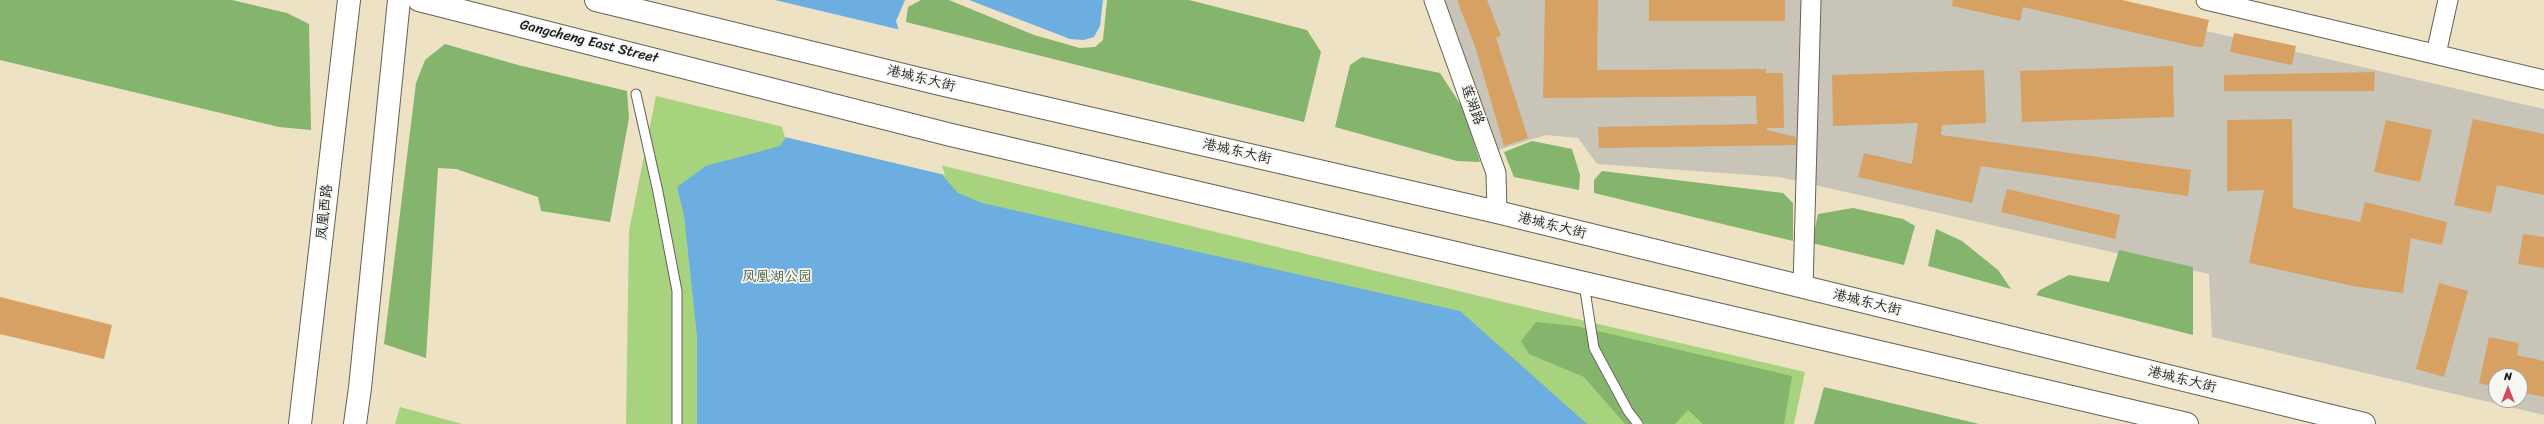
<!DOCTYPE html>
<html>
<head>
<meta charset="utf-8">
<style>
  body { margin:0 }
  #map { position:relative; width:2544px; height:424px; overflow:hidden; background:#ede2c4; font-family:Sriracha,sans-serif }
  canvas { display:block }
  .north { position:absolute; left:2488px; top:368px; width:40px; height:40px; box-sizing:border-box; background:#f6f6f2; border:1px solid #9f9f9c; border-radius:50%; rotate:0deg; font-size:11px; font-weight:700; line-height:16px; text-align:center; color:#1c1c1c }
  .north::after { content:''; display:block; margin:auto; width:14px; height:18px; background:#d1495b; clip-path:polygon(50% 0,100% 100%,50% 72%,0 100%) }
</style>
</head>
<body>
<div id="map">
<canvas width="2544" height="424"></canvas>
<div class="north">N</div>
</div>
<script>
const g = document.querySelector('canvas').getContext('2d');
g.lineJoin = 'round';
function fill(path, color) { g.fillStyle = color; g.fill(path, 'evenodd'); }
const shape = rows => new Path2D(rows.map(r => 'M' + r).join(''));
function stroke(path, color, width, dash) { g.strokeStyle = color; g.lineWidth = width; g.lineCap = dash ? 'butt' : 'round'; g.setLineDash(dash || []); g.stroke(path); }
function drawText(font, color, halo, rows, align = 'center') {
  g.font = font + ' Sriracha,"LXGW WenKai TC",sans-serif'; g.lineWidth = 3.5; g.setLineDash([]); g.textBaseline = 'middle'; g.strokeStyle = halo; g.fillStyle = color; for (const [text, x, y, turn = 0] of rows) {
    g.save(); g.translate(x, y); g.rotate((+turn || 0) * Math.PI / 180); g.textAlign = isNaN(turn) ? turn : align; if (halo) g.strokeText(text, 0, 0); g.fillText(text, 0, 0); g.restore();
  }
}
fill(shape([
  [1445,0,2072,0,2544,109,2544,415,2212,337,2209,274,1779,177,1597,164,1578,138,1546,135,1498,150],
  [2496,376,2520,376,2520,400,2496,400]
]), '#c9c4b8');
fill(shape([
  [656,96,1512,304,1805,372,1794,424,626,424,629,231],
  [400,407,462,424,395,424]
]), '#a7d27e');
fill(shape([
  [0,0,232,0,287,13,309,24,311,130,279,127,0,60],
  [921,0,949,0,1034,35,1080,48,1095,47,1103,40,1107,0,1189,0,1307,30,1321,52,1304,122,906,22,908,7],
  [445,44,518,65,627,91,629,118,610,222,541,211,538,197,456,169,438,168,426,358,384,344,416,83,425,60],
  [1362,57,1440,73,1464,110,1480,162,1457,161,1335,127,1350,65],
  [1532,141,1572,149,1580,175,1579,190,1514,177,1504,152],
  [1602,171,1783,193,1793,203,1793,241,1594,193,1594,180],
  [1853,208,1903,219,1915,226,1904,265,1812,243,1818,214],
  [1936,229,1962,241,1998,270,2011,289,1928,266],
  [2119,250,2193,267,2193,335,2036,295,2040,290,2069,275,2109,282],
  [1536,322,1576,326,1792,376,1784,424,1703,424,1688,410,1675,424,1625,424,1584,377,1529,354,1521,341],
  [1824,387,1979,424,1814,424]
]), '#85b46d');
fill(shape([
  [746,0,905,0,896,21,943,176,958,193,982,203,1460,311,1587,424,697,424,697,336,684,215,677,187,706,166,780,146,788,135],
  [969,0,1103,0,1100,26,1094,37,1084,40,1070,39]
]), '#6daee1');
fill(shape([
  [744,0,775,0,901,30,945,175,785,137]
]), '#ede2c4');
fill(shape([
  [1457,0,1487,0,1501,36,1496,38,1528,138,1504,146,1475,46],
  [1545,0,1598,0,1597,70,1766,69,1766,73,1783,73,1784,128,1767,128,1767,130,1796,137,1796,145,1599,148,1598,127,1757,124,1756,96,1543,98],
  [1649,0,1785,0,1785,21,1649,21],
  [1953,0,2122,0,2209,20,2203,47,2197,47,2023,7,2020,21,1952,6],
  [2234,33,2296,46,2292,65,2230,52],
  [2173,66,2174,117,2022,122,2020,71],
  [1984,70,1986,123,1942,125,1941,135,2191,170,2188,196,1981,166,1972,203,1858,177,1864,153,1912,164,1918,123,1833,126,1832,75],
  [2375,72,2374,91,2224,91,2224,75],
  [2292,119,2293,208,2360,222,2365,202,2447,222,2442,245,2411,238,2403,293,2353,286,2249,263,2264,190,2227,191,2227,120],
  [2473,119,2544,134,2544,195,2497,185,2491,213,2454,205],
  [2386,120,2432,130,2420,182,2374,172],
  [2007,189,2120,215,2115,239,2001,212],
  [2523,234,2544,237,2544,268,2518,264],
  [2439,283,2468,291,2444,377,2416,369],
  [0,297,112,325,104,359,0,334],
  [2489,337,2519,343,2517,355,2544,361,2544,397,2520,392,2520,376,2496,376,2496,387,2479,383]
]), '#d6a162');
const service = shape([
  [636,94,658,192,677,291,677,424],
  [1584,284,1594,348,1628,411,1638,424]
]);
const minor = shape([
  [1434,0,1496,173,1497,212],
  [2206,0,2544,80],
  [2436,54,2448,0],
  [1803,287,1811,0]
]);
const tertiary = shape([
  [300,424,349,0],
  [355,424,360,388,399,0]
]);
const secondary = shape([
  [419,0,951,135,2187,424],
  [596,0,936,83,1497,212,2364,424]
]);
stroke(service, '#656157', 11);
stroke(minor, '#656157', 21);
stroke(tertiary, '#656157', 24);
stroke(secondary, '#656157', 24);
stroke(service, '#fff', 9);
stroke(minor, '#fff', 19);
stroke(tertiary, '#fff', 22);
stroke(secondary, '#fff', 22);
drawText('14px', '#1c1c1c', '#f6f6f2', [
  ["Gangcheng East Street",589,42,14],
  ["港城东大街",921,79,14],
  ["莲湖路",1472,105,70],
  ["港城东大街",1237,152,13],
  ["凤凰西路",325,212,-84],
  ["港城东大街",1552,226,14],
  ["港城东大街",1867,303,14],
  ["港城东大街",2182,380,14]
]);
drawText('14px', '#4d5c3e', '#f6f6f2', [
  ["凤凰湖公园",777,277]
]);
</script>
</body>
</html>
